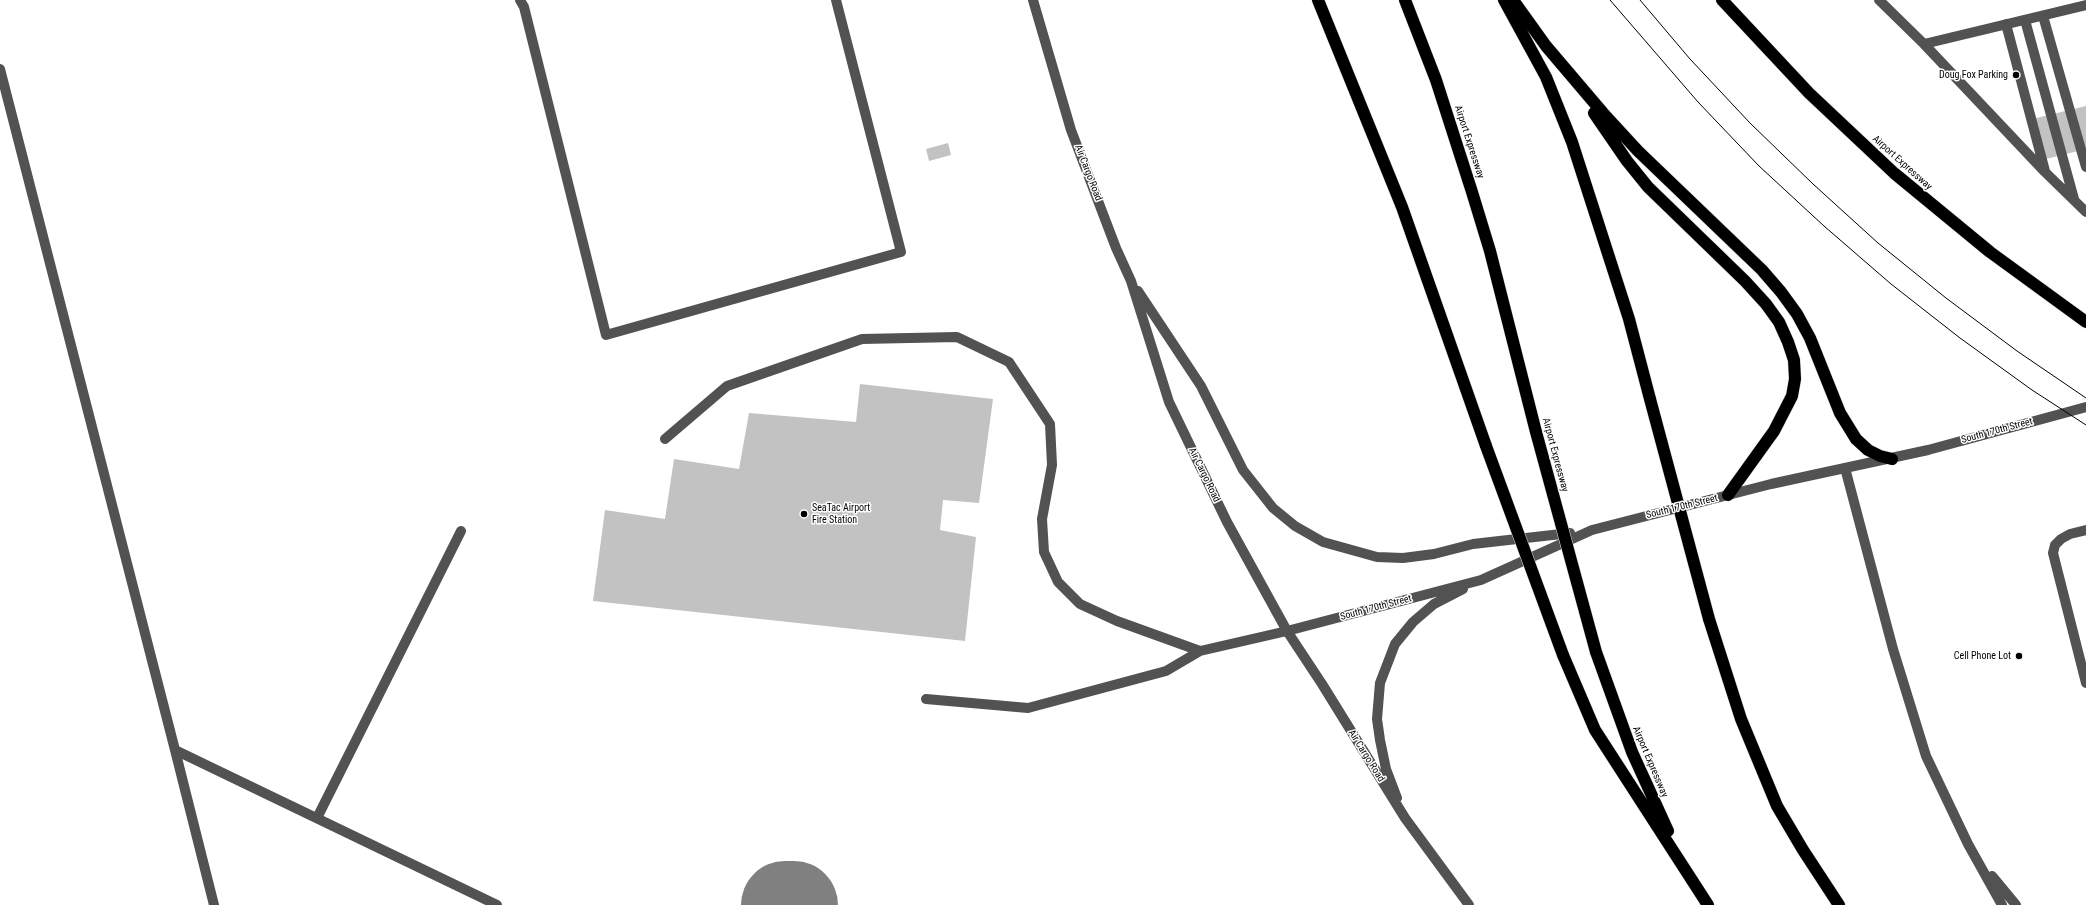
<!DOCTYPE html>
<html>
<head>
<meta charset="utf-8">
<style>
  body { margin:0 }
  canvas { display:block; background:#fff }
</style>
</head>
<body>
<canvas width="2086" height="905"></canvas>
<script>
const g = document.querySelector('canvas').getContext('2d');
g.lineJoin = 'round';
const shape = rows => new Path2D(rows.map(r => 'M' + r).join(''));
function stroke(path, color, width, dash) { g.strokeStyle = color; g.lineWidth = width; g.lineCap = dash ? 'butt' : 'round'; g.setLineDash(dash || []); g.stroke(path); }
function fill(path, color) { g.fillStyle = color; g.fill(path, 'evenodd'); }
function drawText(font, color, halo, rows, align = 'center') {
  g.font = font + ' "Roboto Condensed",sans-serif'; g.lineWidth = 3; g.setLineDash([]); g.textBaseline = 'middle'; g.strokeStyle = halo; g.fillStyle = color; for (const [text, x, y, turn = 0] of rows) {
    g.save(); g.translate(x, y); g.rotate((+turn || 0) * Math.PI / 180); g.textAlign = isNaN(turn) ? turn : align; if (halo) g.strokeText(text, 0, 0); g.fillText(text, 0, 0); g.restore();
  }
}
stroke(shape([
  [785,905,794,905]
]), '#808080', 88);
fill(shape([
  [2086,106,2086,149,2042,160,2032,119],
  [948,143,951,155,929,161,926,149],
  [860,384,993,399,979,503,943,500,940,530,976,537,965,641,593,601,605,510,665,519,674,459,739,469,749,413,856,422]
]), '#c2c2c2');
const highway = shape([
  [1318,0,1402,207,1486,446],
  [1405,0,1436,80,1472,192,1490,251,1536,432],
  [1504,0,1546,77,1572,142,1629,319,1650,399],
  [1513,0,1546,46,1603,113,1638,151,1762,270,1781,292,1797,314,1810,338,1840,413,1856,439,1868,450,1880,456,1892,459],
  [1722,0,1809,93,1894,173,1990,252,2086,322],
  [1594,113,1627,161,1648,187,1745,281,1766,304,1779,322,1788,342,1794,360,1795,379,1792,396,1774,431,1728,495],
  [1709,619,1741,719,1777,806,1803,850,1839,905],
  [1596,652,1632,752,1668,831],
  [1563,655,1595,730,1708,905]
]);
stroke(highway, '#dbdbdb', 13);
stroke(shape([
  [520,0,524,7,606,335,901,252,836,0],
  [1033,0,1071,130,1116,248,1131,281,1169,402,1227,522,1287,631,1322,684,1405,818,1469,905],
  [1879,0,1924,44,2086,5],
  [2043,16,2086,167],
  [2025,20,2074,199],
  [2006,24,2045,171],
  [1924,44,2045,172,2086,212],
  [0,69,175,750,214,905],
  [1138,291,1201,386,1243,470,1273,508,1295,526,1323,542,1377,557,1403,558,1434,554,1473,544,1570,533],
  [665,439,727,386,862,339,957,337,1009,362,1050,424,1052,465,1042,519,1044,552,1058,582,1080,604,1117,621,1200,651],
  [1845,468,1893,649,1926,756,1968,844,2002,905],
  [2086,530,2070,534,2061,539,2055,545,2053,553,2086,683],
  [926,699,1028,708,1166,671,1200,651,1287,631,1481,580,1592,530,1771,484,1928,450,2086,407],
  [175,750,497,905],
  [1397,798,1386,769,1380,740,1377,719,1380,683,1395,644,1413,622,1434,604,1463,589],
  [317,818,461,531],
  [1992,876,2016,905]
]), '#525252', 10);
stroke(highway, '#000', 12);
stroke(shape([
  [1610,0,1698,102,1759,166,1824,226,1891,284,1960,338,2032,390,2086,425],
  [1640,0,1690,59,1750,123,1813,184,1878,243,1946,298,2017,351,2086,398]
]), '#000', 1);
const highwayBridge = shape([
  [1650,399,1709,619],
  [1536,432,1596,652],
  [1486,446,1563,655]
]);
stroke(highwayBridge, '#dbdbdb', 13, []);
stroke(highwayBridge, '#000', 12);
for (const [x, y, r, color] of [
  [2016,75,4,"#000"],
  [804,514,4,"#000"],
  [2019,656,4,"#000"]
]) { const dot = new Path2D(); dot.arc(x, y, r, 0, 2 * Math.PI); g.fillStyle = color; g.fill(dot); stroke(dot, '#fff', 1.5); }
drawText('10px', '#000', '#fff', [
  ["Doug Fox Parking",2008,75],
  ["SeaTac Airport",812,508,"left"],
  ["Fire Station",812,520,"left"],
  ["Cell Phone Lot",2011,656]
], 'right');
drawText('10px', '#000', '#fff', [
  ["Airport Expressway",1469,142,72],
  ["Airport Expressway",1902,163,42],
  ["Air Cargo Road",1088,173,69],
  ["South 170th Street",1997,431,-15],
  ["Airport Expressway",1555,455,75],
  ["Air Cargo Road",1204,475,64],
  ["South 170th Street",1682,507,-14],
  ["South 170th Street",1376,608,-15],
  ["Air Cargo Road",1366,756,58],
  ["Airport Expressway",1650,762,67]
]);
</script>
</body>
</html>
